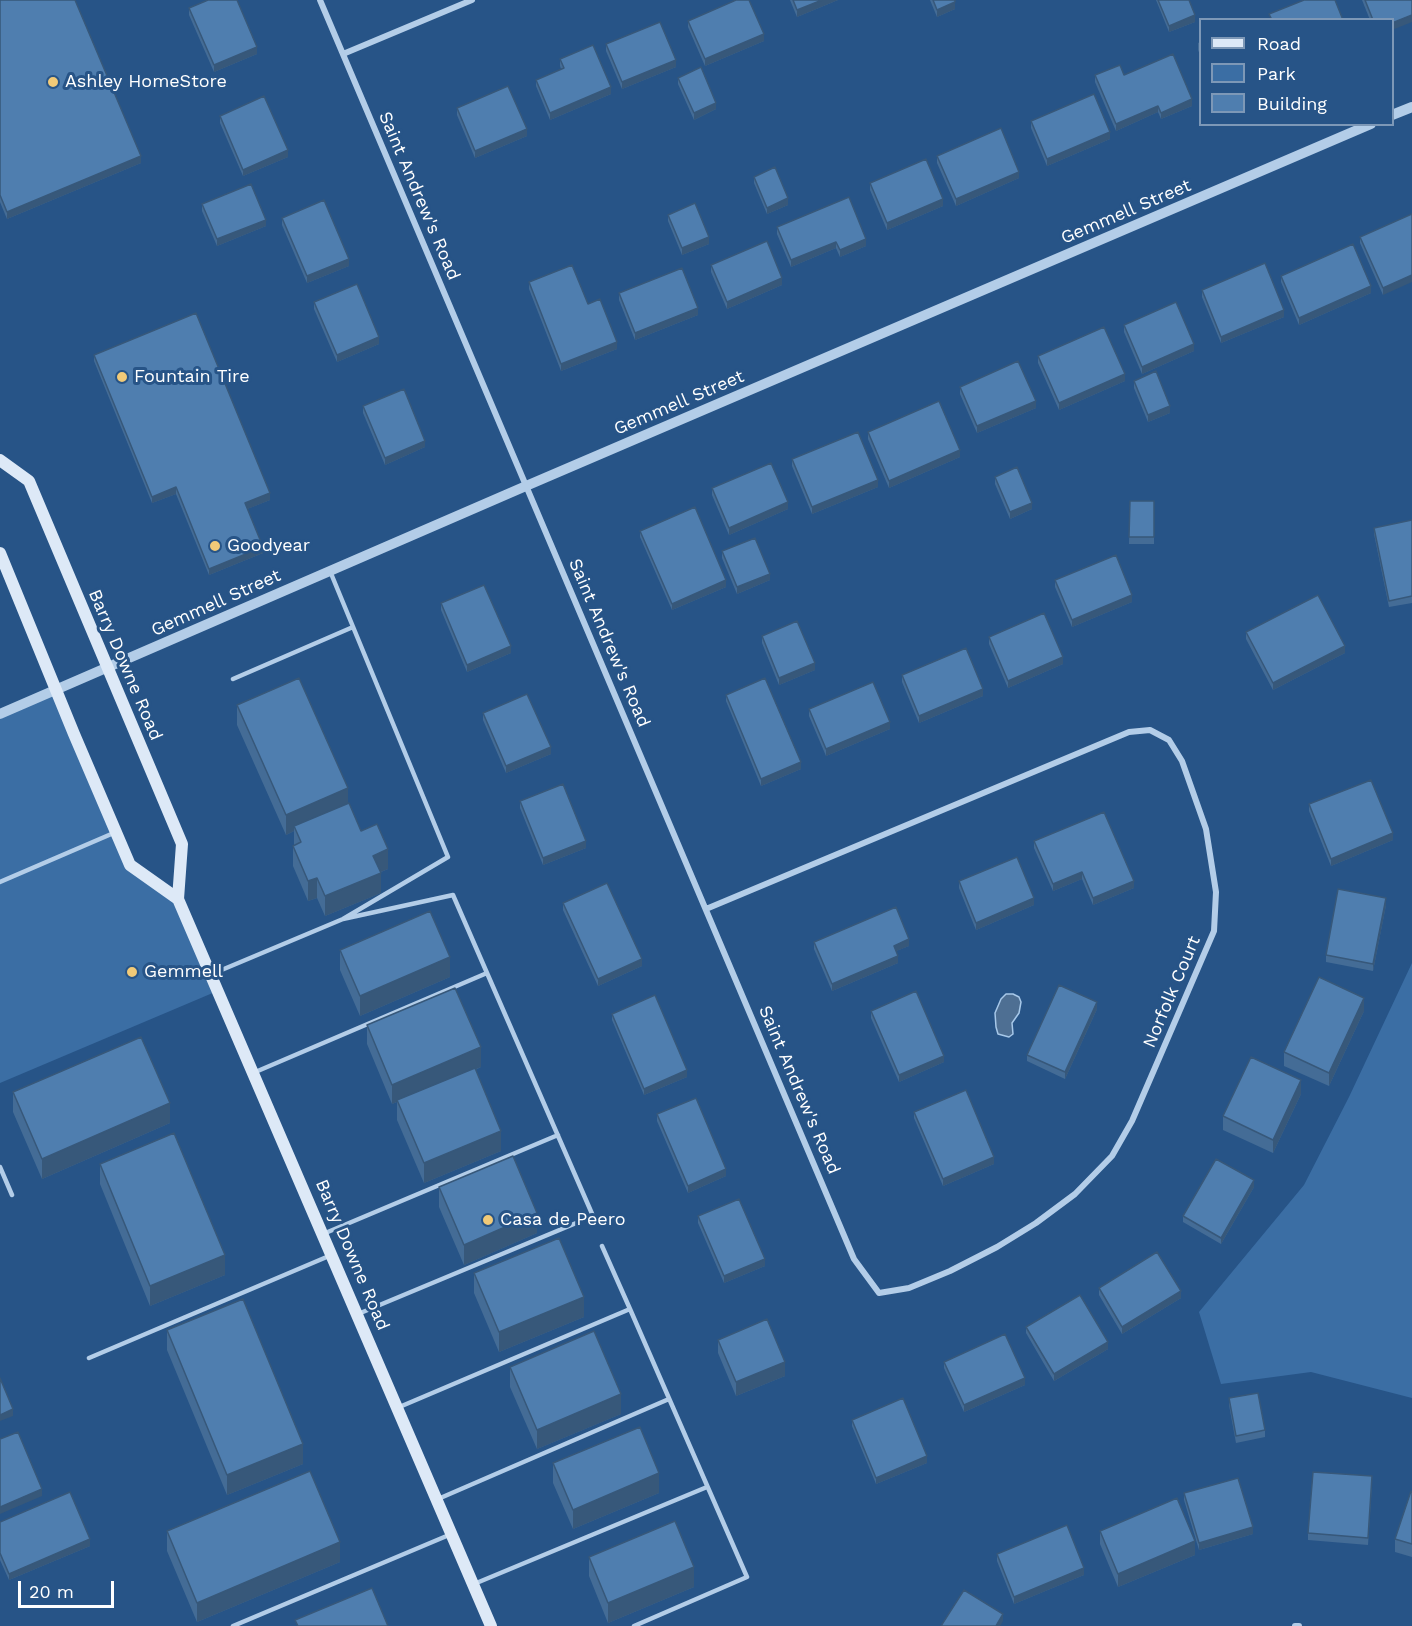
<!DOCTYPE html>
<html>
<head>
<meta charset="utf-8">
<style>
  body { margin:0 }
  #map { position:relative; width:1412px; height:1626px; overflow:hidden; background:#275487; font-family:"Work Sans",sans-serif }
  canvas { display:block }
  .legend { position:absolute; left:1199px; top:18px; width:195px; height:108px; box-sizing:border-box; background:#275487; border:2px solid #7d98b7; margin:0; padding:8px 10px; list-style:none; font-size:18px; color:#fff }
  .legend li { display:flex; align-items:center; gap:12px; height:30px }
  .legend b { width:30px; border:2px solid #7d98b7 }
  .scale { position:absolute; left:18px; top:1581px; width:96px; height:27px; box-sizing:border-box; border:3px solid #fff; border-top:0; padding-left:8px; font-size:18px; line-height:21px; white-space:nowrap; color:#fff; -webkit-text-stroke:4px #275487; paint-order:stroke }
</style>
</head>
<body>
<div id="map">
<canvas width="1412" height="1626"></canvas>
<ul class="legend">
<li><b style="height:8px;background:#dde9f7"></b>Road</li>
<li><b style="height:16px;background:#3b6ea4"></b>Park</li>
<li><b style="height:16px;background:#4f7eaf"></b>Building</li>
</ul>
<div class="scale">20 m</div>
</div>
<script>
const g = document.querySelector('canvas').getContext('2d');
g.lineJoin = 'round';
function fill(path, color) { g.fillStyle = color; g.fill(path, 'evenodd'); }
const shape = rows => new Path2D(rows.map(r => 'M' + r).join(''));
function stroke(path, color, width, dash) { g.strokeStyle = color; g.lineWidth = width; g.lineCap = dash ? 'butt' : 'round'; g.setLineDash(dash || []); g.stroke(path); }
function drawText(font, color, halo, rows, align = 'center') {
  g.font = font + ' "Work Sans",sans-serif'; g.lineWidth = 6; g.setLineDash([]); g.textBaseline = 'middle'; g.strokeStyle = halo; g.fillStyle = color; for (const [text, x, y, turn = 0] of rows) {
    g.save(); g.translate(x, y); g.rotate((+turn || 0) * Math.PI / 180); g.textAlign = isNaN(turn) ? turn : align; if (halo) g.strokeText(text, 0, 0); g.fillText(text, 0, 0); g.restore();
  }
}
fill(shape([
  [54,693,128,867,176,901,215,992,0,1083,0,716],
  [1412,963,1412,1398,1311,1372,1221,1384,1199,1312,1304,1185,1349,1097]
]), '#3b6ea4');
const water = shape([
  [1006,994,1013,994,1019,997,1021,1002,1019,1013,1012,1023,1013,1034,1009,1037,998,1034,996,1027,995,1013,1001,999,1006,994]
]);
fill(water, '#4e6f93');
stroke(water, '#a7c8e9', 1.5);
stroke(shape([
  [233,679,353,627],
  [0,882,116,832],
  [343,919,453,895,593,1216,358,1314],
  [212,974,343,919,448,857,330,571],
  [253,1073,487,973],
  [0,1167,12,1195],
  [323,1234,558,1135],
  [602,1246,630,1309],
  [89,1358,329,1256],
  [397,1408,630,1309,747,1577,634,1626],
  [438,1499,669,1399],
  [474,1584,707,1487],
  [233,1626,449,1535]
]), '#b3cde8', 4.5);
stroke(shape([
  [320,0,854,1259,879,1293,909,1288,950,1271,997,1247,1036,1223,1075,1194,1112,1156,1132,1121,1214,931,1216,892,1206,829,1182,761,1169,740,1150,730,1129,732,706,909],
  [343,54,472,0],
  [1295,1626,1299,1626]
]), '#b3cde8', 6);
stroke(shape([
  [1392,115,1412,107],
  [0,714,526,486,1371,124]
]), '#b3cde8', 10);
stroke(shape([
  [0,460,29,481,182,844,178,899,491,1626],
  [0,553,74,734,130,865,178,899]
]), '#dde9f7', 12);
fill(shape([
  [0,0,141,163,7,219,0,202],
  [790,0,838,0,797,17],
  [930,0,955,0,955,9,937,17],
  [1156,0,1189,0,1195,22,1169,32],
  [1362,0,1412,0,1392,20,1370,20],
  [189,8,257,54,214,72,189,15],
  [688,21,764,41,705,66,688,27],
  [1200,42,1200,55,1198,50,1198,43],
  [606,44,676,67,622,89,606,51],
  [560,59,611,94,550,120,536,86,536,80,561,69,560,66],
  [1095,75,1192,106,1161,119,1158,112,1116,131,1095,82],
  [678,78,716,109,694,120,678,84],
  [457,108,527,136,475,158,457,115],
  [220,116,288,157,243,176,220,123],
  [1031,121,1110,139,1047,166,1031,128],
  [937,156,1019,178,956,206,937,163],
  [754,177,788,205,767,214,754,183],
  [870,183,943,206,887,230,870,190],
  [202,204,266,226,217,246,202,211],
  [1412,214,1383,295,1360,243,1360,237],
  [668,215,709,244,682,255,668,221],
  [282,218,349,266,307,283,282,225],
  [777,227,866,246,840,257,836,248,791,267,777,234],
  [711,265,782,285,727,309,711,272],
  [1281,276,1371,293,1299,325,1281,282],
  [529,282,617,349,561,371,529,289],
  [1202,290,1284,317,1221,343,1202,297],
  [619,293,698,315,635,340,619,300],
  [314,302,379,344,337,362,314,309],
  [1124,325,1194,351,1142,374,1124,332],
  [94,355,270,500,247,509,263,553,209,575,176,494,152,503,94,361],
  [1038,356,1125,381,1059,410,1038,363],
  [1134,381,1170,413,1148,422,1134,388],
  [960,387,1036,408,977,433,960,394],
  [363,406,425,447,385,465,363,413],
  [868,432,960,457,889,488,868,439],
  [792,459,878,487,812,514,792,466],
  [995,477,1032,509,1010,519,995,484],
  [712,488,788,509,729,535,712,495],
  [1130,501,1154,501,1154,544,1129,544],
  [1412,520,1412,603,1389,607,1374,534,1374,528],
  [640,531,726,587,672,610,640,537],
  [722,551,770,580,737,594,722,558],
  [1055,580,1132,602,1072,627,1055,587],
  [441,603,511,653,467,672,441,610],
  [1246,632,1345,653,1273,690,1246,639],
  [762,636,815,670,779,685,762,643],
  [989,637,1063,664,1008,688,989,644],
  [902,675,983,696,919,723,902,682],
  [726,695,801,769,761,786,726,701],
  [237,705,348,803,361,831,388,869,381,872,381,893,325,916,317,898,308,901,293,866,293,846,294,845,294,831,286,835,237,725],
  [809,709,890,729,826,756,809,716],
  [483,713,551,754,506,773,483,720],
  [520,801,586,848,543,865,520,808],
  [1309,804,1393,840,1331,866,1309,811],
  [1034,841,1134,888,1093,905,1082,879,1053,891,1034,848],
  [959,881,1034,905,976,930,959,888],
  [563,903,642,966,598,986,563,910],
  [1386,905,1373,971,1326,962,1326,955],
  [814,942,909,946,896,951,898,963,832,991,814,949],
  [340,950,450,977,360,1016,340,970],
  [1097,1009,1065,1079,1027,1061,1027,1055],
  [871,1011,944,1062,899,1082,871,1018],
  [1364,1011,1329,1086,1284,1066,1284,1052],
  [612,1014,687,1077,644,1095,612,1020],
  [367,1025,481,1067,475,1070,501,1151,424,1183,397,1120,397,1102,392,1104,367,1044],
  [13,1092,170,1123,42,1179,13,1112],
  [1301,1094,1273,1153,1223,1130,1223,1116],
  [914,1112,994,1164,943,1186,914,1118],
  [657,1114,726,1176,688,1193,657,1121],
  [100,1164,225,1275,150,1306,100,1184],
  [439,1187,537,1233,464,1265,439,1207],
  [1254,1187,1221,1244,1183,1222,1183,1216],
  [698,1216,765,1266,724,1283,698,1223],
  [474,1273,584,1317,499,1352,474,1293],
  [1099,1288,1181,1298,1122,1334,1099,1295],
  [1026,1327,1108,1349,1054,1381,1026,1333],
  [167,1330,303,1464,227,1495,167,1350],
  [718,1340,785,1376,736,1396,718,1353],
  [944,1362,1025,1385,964,1412,944,1368],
  [510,1367,621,1414,537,1449,510,1387],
  [1229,1398,1265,1430,1265,1437,1236,1443,1229,1405],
  [852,1420,927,1463,876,1484,852,1426],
  [553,1463,659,1493,573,1529,553,1483],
  [1372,1483,1368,1545,1308,1540,1308,1533],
  [1412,1492,1412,1557,1395,1552,1395,1539],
  [1184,1493,1253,1534,1199,1550,1184,1500],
  [0,1522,90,1546,9,1580,0,1560],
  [167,1531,340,1562,197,1622,167,1551],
  [1100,1531,1195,1555,1118,1587,1100,1544],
  [997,1554,1084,1575,1014,1604,997,1561],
  [589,1557,694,1587,608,1623,589,1576]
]), '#446c96');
fill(shape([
  [822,0,838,0,797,17,797,10],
  [955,2,955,9,937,17,937,10],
  [1195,15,1195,22,1169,32,1169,26],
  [1412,15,1412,22,1392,30,1392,23],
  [764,34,764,41,705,66,705,59],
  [257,47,257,54,214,72,214,65],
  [676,60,676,67,622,89,622,82],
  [611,87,611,94,550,120,550,113],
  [1192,99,1192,106,1161,119,1161,113],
  [716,103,716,109,694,120,694,113],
  [1158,106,1158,112,1116,131,1116,124],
  [527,129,527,136,475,158,475,151],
  [1110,132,1110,139,1047,166,1047,159],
  [288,150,288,157,243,176,243,170],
  [141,156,141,163,7,219,7,212],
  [1019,172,1019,178,956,206,956,199],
  [788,198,788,205,767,214,767,208],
  [943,199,943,206,887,230,887,223],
  [266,220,266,226,217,246,217,239],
  [709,237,709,244,682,255,682,248],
  [866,239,866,246,840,257,840,250],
  [836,242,836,248,791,267,791,260],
  [349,259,349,266,307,283,307,276],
  [1412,275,1412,282,1383,295,1383,288],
  [782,278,782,285,727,309,727,302],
  [1371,286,1371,293,1299,325,1299,318],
  [698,308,698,315,635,340,635,333],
  [1284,310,1284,317,1221,343,1221,337],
  [379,337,379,344,337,362,337,355],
  [617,342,617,349,561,371,561,364],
  [1194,344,1194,351,1142,374,1142,367],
  [1125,374,1125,381,1059,410,1059,403],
  [1036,401,1036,408,977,433,977,426],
  [1170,406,1170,413,1148,422,1148,415],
  [425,441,425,447,385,465,385,458],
  [960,450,960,457,889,488,889,481],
  [878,480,878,487,812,514,812,507],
  [176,487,176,494,152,503,152,497],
  [270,493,270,500,245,510,245,503],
  [788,502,788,509,729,535,729,528],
  [1032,503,1032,509,1010,519,1010,512],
  [263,547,263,553,209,575,209,569],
  [770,574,770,580,737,594,737,587],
  [726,580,726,587,672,610,672,604],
  [1132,595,1132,602,1072,627,1072,620],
  [511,646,511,653,467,672,467,665],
  [1345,646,1345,653,1273,690,1273,683],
  [1063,657,1063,664,1008,688,1008,681],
  [815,663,815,670,779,685,779,678],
  [983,689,983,696,919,723,919,716],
  [890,722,890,729,826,756,826,749],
  [551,747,551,754,506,773,506,766],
  [801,762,801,769,761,786,761,779],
  [348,788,348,807,294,826,294,831,286,835,286,815],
  [1393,833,1393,840,1331,866,1331,859],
  [586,841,586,848,543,865,543,858],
  [388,849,388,869,373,875,373,856],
  [1082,872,1082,879,1053,891,1053,884],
  [381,873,381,893,325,916,325,896],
  [317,878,317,898,308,901,308,881],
  [1134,881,1134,888,1093,905,1093,898],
  [1034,898,1034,905,976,930,976,923],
  [1386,898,1386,905,1373,971,1373,964],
  [909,939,909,946,894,952,894,946],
  [898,956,898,963,832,991,832,984],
  [450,957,450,977,360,1016,360,996],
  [642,959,642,966,598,986,598,979],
  [1364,998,1364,1011,1329,1086,1329,1073],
  [1097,1002,1097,1009,1065,1079,1065,1072],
  [481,1047,481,1067,392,1104,392,1085],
  [944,1056,944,1062,899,1082,899,1075],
  [687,1070,687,1077,644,1095,644,1089],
  [1301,1080,1301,1094,1273,1153,1273,1140],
  [170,1103,170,1123,42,1179,42,1159],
  [501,1131,501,1151,424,1183,424,1163],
  [994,1157,994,1164,943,1186,943,1179],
  [726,1169,726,1176,688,1193,688,1186],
  [1254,1180,1254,1187,1221,1244,1221,1238],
  [537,1213,537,1233,464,1265,464,1245],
  [225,1255,225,1275,150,1306,150,1286],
  [765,1259,765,1266,724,1283,724,1276],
  [1181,1291,1181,1298,1122,1334,1122,1327],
  [584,1297,584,1317,499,1352,499,1332],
  [1108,1342,1108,1349,1054,1381,1054,1374],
  [785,1362,785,1376,736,1396,736,1382],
  [1025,1378,1025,1385,964,1412,964,1405],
  [621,1394,621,1414,537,1449,537,1430],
  [13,1409,13,1416,0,1421,0,1415],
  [303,1444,303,1464,227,1495,227,1475],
  [927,1456,927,1463,876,1484,876,1478],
  [659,1473,659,1493,573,1529,573,1510],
  [42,1489,42,1496,0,1514,0,1507],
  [1253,1527,1253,1534,1199,1550,1199,1543],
  [90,1539,90,1546,9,1580,9,1574],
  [1195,1541,1195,1555,1118,1587,1118,1574],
  [340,1542,340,1562,197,1622,197,1603],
  [694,1567,694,1587,608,1623,608,1603],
  [1084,1568,1084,1575,1014,1604,1014,1597],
  [1003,1614,1003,1621,1000,1626,996,1626]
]), '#37587a');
const building = shape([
  [0,0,75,0,141,156,7,212,0,195,0,0],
  [208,0,237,0,257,47,214,65,189,8,208,0],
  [736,0,749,0,764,34,705,59,688,21,736,0],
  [793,0,822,0,797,10,793,0],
  [933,0,955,0,955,2,937,10,933,0],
  [1158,0,1189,0,1195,15,1169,26,1158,0],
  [1304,0,1335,0,1343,20,1272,20,1269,14,1304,0],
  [1365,0,1412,0,1412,15,1392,23,1392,20,1373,20,1365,0],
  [660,22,676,60,622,82,606,44,660,22],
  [593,45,611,87,550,113,536,80,564,68,560,59,593,45],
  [1173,54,1192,99,1161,113,1158,106,1116,124,1095,75,1120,65,1124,75,1173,54],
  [701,67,716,103,694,113,678,78,701,67],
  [508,86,527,129,475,151,457,108,508,86],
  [1094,94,1110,132,1047,159,1031,121,1094,94],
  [264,96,288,150,243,170,220,116,264,96],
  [1001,128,1019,172,956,199,937,156,1001,128],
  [926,159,943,199,887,223,870,183,926,159],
  [775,167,788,198,767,208,754,177,775,167],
  [251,184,266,220,217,239,202,204,251,184],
  [849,197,866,239,840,250,836,242,791,260,777,227,849,197],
  [324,200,349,259,307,276,282,218,324,200],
  [695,203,709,237,682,248,668,215,695,203],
  [1412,214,1412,275,1383,288,1360,237,1412,214],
  [767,241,782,278,727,302,711,265,767,241],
  [1353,244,1371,286,1299,318,1281,276,1353,244],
  [1265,263,1284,310,1221,337,1202,290,1265,263],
  [572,265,588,304,600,299,617,342,561,364,529,282,572,265],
  [682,268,698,308,635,333,619,293,682,268],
  [357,284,379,337,337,355,314,302,357,284],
  [1176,302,1194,344,1142,367,1124,325,1176,302],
  [196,313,270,493,245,503,263,547,209,569,176,487,152,497,94,355,196,313],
  [1104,327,1125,374,1059,403,1038,356,1104,327],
  [1018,361,1036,401,977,426,960,387,1018,361],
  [1156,371,1170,406,1148,415,1134,381,1156,371],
  [404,389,425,441,385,458,363,406,404,389],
  [939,401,960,450,889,481,868,432,939,401],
  [858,432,878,480,812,507,792,459,858,432],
  [771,463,788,502,729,528,712,488,771,463],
  [1017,467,1032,503,1010,512,995,477,1017,467],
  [1130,501,1154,501,1154,537,1129,537,1130,501],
  [695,507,726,580,672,604,640,531,695,507],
  [1412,520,1412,596,1389,601,1374,528,1412,520],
  [755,538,770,574,737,587,722,551,755,538],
  [1116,555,1132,595,1072,620,1055,580,1116,555],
  [484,585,511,646,467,665,441,603,484,585],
  [1318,595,1345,646,1273,683,1246,632,1318,595],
  [1044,613,1063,657,1008,681,989,637,1044,613],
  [797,621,815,663,779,678,762,636,797,621],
  [966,648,983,689,919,716,902,675,966,648],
  [299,678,348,788,286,815,237,705,299,678],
  [765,678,801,762,761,779,726,695,765,678],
  [873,682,890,722,826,749,809,709,873,682],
  [527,694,551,747,506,766,483,713,527,694],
  [1371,780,1393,833,1331,859,1309,804,1371,780],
  [563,784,586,841,543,858,520,801,563,784],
  [349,803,361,831,377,824,388,849,373,856,381,873,325,896,317,878,308,881,293,846,301,842,294,826,349,803],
  [1104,812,1134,881,1093,898,1082,872,1053,884,1034,841,1104,812],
  [1017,857,1034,898,976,923,959,881,1017,857],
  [607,883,642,959,598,979,563,903,607,883],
  [1338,889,1386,898,1373,964,1326,955,1338,889],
  [896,907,909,939,894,946,898,956,832,984,814,942,896,907],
  [430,911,450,957,360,996,340,950,430,911],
  [1319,977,1364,998,1329,1073,1284,1052,1319,977],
  [1059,985,1097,1002,1065,1072,1027,1055,1059,985],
  [455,988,481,1047,392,1085,367,1025,455,988],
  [916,991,944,1056,899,1075,871,1011,916,991],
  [655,995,687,1070,644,1089,612,1014,655,995],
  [141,1037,170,1103,42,1159,13,1092,141,1037],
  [1251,1057,1301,1080,1273,1140,1223,1116,1251,1057],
  [475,1068,501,1131,424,1163,397,1100,475,1068],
  [966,1090,994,1157,943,1179,914,1112,966,1090],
  [696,1098,726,1169,688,1186,657,1114,696,1098],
  [174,1133,225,1255,150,1286,100,1164,174,1133],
  [513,1156,537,1213,464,1245,439,1187,513,1156],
  [1216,1159,1254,1180,1221,1238,1183,1216,1216,1159],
  [739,1199,765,1259,724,1276,698,1216,739,1199],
  [559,1238,584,1297,499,1332,474,1273,559,1238],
  [1157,1252,1181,1291,1122,1327,1099,1288,1157,1252],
  [1080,1295,1108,1342,1054,1374,1026,1327,1080,1295],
  [243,1299,303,1444,227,1475,167,1330,243,1299],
  [767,1319,785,1362,736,1382,718,1340,767,1319],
  [594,1331,621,1394,537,1430,510,1367,594,1331],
  [1005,1334,1025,1378,964,1405,944,1362,1005,1334],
  [0,1378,13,1409,0,1415,0,1378],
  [1258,1393,1265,1430,1236,1436,1229,1398,1258,1393],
  [903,1398,927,1456,876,1478,852,1420,903,1398],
  [640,1427,659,1473,573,1510,553,1463,640,1427],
  [18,1432,42,1489,0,1507,0,1439,18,1432],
  [310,1471,340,1542,197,1603,167,1531,310,1471],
  [1313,1472,1372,1476,1368,1538,1308,1533,1313,1472],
  [1238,1478,1253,1527,1199,1543,1184,1493,1238,1478],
  [1411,1491,1412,1492,1412,1544,1395,1539,1411,1491],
  [70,1492,90,1539,9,1574,0,1553,0,1522,70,1492],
  [1177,1498,1195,1541,1118,1574,1100,1531,1177,1498],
  [675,1521,694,1567,608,1603,589,1557,675,1521],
  [1067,1525,1084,1568,1014,1597,997,1554,1067,1525],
  [372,1588,388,1626,298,1626,295,1620,372,1588],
  [964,1590,1003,1614,996,1626,941,1626,964,1590]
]);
fill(building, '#4f7eaf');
stroke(building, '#37587a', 1.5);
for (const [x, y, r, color] of [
  [53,82,6,"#f1ca78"],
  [122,377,6,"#f1ca78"],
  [215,546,6,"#f1ca78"],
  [132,972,6,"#f1ca78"],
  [488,1220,6,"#f1ca78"]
]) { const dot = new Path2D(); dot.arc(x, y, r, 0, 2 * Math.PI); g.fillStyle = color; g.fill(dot); stroke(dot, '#275487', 2); }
drawText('18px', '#fff', '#275487', [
  ["Ashley HomeStore",65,82],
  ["Fountain Tire",134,377],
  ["Goodyear",227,546],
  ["Gemmell",144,972],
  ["Casa de Peero",500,1220]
], 'left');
drawText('18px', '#fff', '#275487', [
  ["Saint Andrew's Road",419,196,67],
  ["Gemmell Street",1126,212,-23],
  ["Gemmell Street",679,403,-23],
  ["Gemmell Street",216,603,-24],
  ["Saint Andrew's Road",609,643,67],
  ["Barry Downe Road",125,665,67],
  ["Norfolk Court",1172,992,-67],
  ["Saint Andrew's Road",799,1090,67],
  ["Barry Downe Road",352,1255,67]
]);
</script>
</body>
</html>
